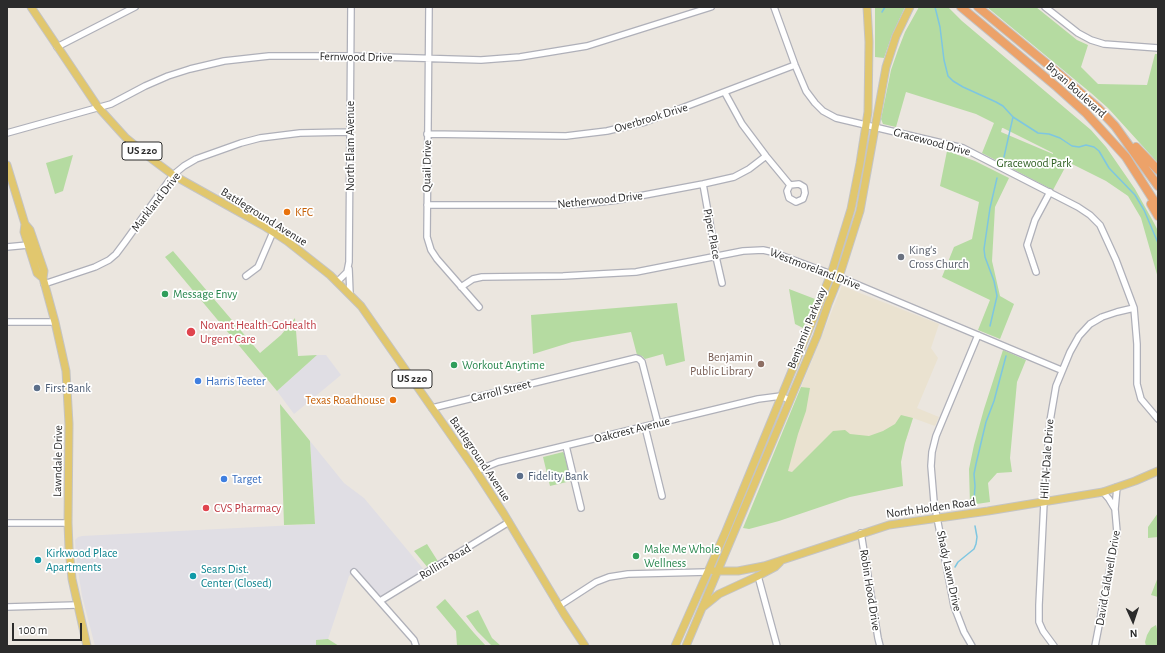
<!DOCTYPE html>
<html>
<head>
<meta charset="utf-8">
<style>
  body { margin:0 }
  #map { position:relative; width:1165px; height:653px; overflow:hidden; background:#ebe6df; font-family:"Alegreya Sans",sans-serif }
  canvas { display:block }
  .frame { position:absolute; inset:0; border:8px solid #2b2b2b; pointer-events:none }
  .north { position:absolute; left:1113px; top:601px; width:40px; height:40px; -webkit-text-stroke:3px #fff; paint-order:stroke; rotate:177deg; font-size:11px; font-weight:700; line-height:16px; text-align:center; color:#2b2b2b }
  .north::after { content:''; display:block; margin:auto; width:14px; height:18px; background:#2b2b2b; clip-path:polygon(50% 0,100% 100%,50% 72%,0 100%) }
  .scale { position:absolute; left:12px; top:623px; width:70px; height:18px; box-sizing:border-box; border:2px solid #2b2b2b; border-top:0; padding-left:5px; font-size:12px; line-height:14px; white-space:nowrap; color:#2b2b2b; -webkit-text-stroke:3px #fff; paint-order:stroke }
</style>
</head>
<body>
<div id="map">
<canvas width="1165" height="653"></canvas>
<div class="frame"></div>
<div class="north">N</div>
<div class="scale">100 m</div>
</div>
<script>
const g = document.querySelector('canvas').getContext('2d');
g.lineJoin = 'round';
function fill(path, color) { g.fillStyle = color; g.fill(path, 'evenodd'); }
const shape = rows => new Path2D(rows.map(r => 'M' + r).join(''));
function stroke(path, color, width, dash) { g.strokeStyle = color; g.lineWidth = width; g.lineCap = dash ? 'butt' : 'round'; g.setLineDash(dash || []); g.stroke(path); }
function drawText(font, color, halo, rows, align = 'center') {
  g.font = font + ' "Alegreya Sans",sans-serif'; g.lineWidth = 3.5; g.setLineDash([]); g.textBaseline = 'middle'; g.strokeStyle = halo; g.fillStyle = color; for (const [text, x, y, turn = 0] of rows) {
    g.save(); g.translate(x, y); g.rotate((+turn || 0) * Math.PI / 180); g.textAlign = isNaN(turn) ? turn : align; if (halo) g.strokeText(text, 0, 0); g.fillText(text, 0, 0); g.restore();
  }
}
fill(shape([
  [317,355,326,355,341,375,294,414,277,391],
  [310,441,344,483,364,498,425,571,380,598,355,571,349,576,328,639,316,640,316,646,95,646,82,596,76,557,75,540,78,537,82,536,315,524]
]), '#e0dee4');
fill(shape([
  [842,286,939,324,931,348,938,358,917,408,939,417,935,426,913,418,905,443,792,479,768,469]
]), '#eae2d0');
fill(shape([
  [875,7,905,7,892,35,884,58,875,57],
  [919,7,948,7,962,21,1091,130,1106,147,1135,189,1154,223,1158,231,1158,278,1141,218,1128,196,1106,181,1068,162,1053,190,982,153,994,123,976,114,906,92,896,127,883,124,881,119,891,70,898,50,905,32],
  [1002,128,1003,128,1053,153,1053,154,1001,132],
  [987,7,1036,7,1077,40,1088,45,1081,67,1098,84,1147,85,1155,54,1158,54,1158,163,1108,108,1091,93],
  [947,151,975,161,1009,178,995,207,992,261,1000,296,1014,304,1000,339,978,330,990,300,942,277,954,247,972,239,979,202,940,186],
  [73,155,63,191,55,194,46,163],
  [173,251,260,353,281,335,295,318,298,356,317,355,277,391,165,257],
  [789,289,815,299,803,328,795,324],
  [677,303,685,361,666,366,663,354,645,359,642,356,637,355,631,332,572,342,533,354,531,315],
  [1003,350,1026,360,1017,382,1010,458,1012,472,997,473,988,483,990,502,970,505,969,469,974,445,984,409],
  [801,387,810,388,806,411,798,434,788,471,792,472,833,431,845,430,850,434,869,436,883,431,895,424,901,415,913,418,905,443,901,462,903,486,850,497,779,521,749,529,743,528],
  [280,404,310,441,315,524,284,525],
  [563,452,564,453,571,481,550,486,543,457],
  [1158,513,1158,537,1148,538,1148,527],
  [427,544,439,563,429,569,414,551],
  [1158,577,1158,597,1151,595],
  [445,599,474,633,486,646,457,646,456,631,436,607],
  [478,610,492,638,501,646,492,646,477,631,466,616],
  [1156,625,1158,633,1158,646,1146,646,1145,642,1147,635,1151,628],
  [328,639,339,646,316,646,316,640]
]), '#b5dba1');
stroke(shape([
  [935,7,940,27,944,60,948,76,953,81,963,87,996,102,1003,106,1013,117,1038,133,1049,134,1060,138,1072,146,1079,147,1086,145,1094,147,1099,151,1109,168,1135,195,1144,210,1158,243],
  [882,12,885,7],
  [1004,157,1013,117],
  [990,326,997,296,994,281,985,257,984,249,990,208,997,178],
  [974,500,975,486,974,474,976,464,986,422,994,401,1006,356],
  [955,567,958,562,974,549,976,544,977,537,975,526]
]), '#7ec6e1', 1.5);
const minor = shape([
  [429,7,427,237,431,250,437,259,479,307],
  [774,7,795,65,806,91,815,103,823,111,836,118,963,148,1078,207,1090,215,1100,225,1116,260,1134,308,1137,344,1137,384,1141,399,1158,419],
  [1045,7,1078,33,1091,40,1104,44,1158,48],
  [57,47,135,7],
  [725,93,742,124,766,156,790,185,787,191,789,198,796,202,803,199,805,193,804,187,799,184,790,185],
  [7,133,111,104,145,86,168,76,190,69,224,61,269,56,350,56,481,60,520,57,587,46,711,7],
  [427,134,566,136,607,131,645,122,795,65],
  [703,184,716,257,722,283],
  [427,205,558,205,583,204,618,200,703,184,734,177,749,169,766,156],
  [7,247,28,245],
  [349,269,350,294],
  [1036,272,1027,245,1035,220,1050,192],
  [246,276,258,267,273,232],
  [337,282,347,272,349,262,351,7],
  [44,284,95,267,109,260,116,254,125,242,173,175,184,166,196,159,241,143,260,138,300,133,349,132],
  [461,287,473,279,482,277,563,276,636,272,743,251,763,250,772,252,839,277,1061,370],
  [7,322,55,322],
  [432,408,636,358,639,359,642,362,658,424],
  [645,427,662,496],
  [566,446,581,508],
  [476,471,498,462,758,399,781,396,789,400],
  [1103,492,1109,499,1115,509],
  [7,523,68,523],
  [861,533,878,638,880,646],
  [354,572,414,640,416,646],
  [758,576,777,646],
  [380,601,509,522],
  [559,606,596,582,609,577,628,574,708,572],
  [7,607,77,605],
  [972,646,964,632,954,606,934,502,931,466,932,452,936,436,978,335],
  [1054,646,1043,631,1039,622,1039,605,1044,502,1050,421,1056,386,1070,352,1079,336,1090,324,1102,317,1117,312,1134,308],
  [1095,646,1117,532,1115,509,1117,487]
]);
const major = shape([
  [31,7,98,107,126,138,153,160,173,175,264,226,287,241,330,275,361,306,476,471,504,514,564,614,585,646],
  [7,165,25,224,24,232,37,273,43,278],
  [25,224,30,230,44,271,43,278,55,322,66,371,69,424,68,523,69,548,72,579,87,646],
  [714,571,738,571,764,566,889,525,988,511,1103,492,1135,481,1158,471],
  [703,607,719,594,758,576,775,567,780,562],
  [675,646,726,531,812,322,831,274,851,209,860,163,868,112,869,42,867,7],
  [686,646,817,336,828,304,839,277,860,211,886,67,896,36,910,7]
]);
const highway = shape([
  [961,7,1057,87,1086,113,1126,157,1158,207],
  [978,7,1058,73,1098,108,1115,126,1158,186],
  [1136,147,1158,170],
  [1151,204,1158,216]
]);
stroke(minor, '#afb0b9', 8);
stroke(major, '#c4c4c4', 9);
stroke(highway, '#c4c4c4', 10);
stroke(minor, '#fff', 5.5);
stroke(major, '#e1c76e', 7);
stroke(highway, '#eca269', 8);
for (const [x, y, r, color] of [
  [287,212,4,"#e8710a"],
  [901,257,4,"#6b7280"],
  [165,294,4,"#2e9e5b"],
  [191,332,5,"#e0444e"],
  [761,364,4,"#8d6e63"],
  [454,365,4,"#2e9e5b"],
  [198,381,4,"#3f7fe0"],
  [37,388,4,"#5c6f8a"],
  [393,400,4,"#e8710a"],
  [520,476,4,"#5c6f8a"],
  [224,479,4,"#3f7fe0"],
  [206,508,4,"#e0444e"],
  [636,556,4,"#2e9e5b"],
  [38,560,4,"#0f9aa8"],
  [193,576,4,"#0f9aa8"]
]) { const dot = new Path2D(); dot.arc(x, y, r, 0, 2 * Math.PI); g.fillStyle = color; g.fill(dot); stroke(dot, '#fff', 1.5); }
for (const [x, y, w] of [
  [142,151,40],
  [412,379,40]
]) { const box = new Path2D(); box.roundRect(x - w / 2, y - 9, w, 18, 3); g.fillStyle = '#fff'; g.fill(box); stroke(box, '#2b2b2b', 1); }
drawText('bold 11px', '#2b2b2b', null, [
  ["US 220",142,151],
  ["US 220",412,379]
]);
drawText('12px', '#2b2b2b', '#fff', [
  ["Fernwood Drive",356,57,1],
  ["Bryan Boulevard",1076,90,42],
  ["Overbrook Drive",651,118,-17],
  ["Gracewood Drive",932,142,15],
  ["North Elam Avenue",350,146,-90],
  ["Quail Drive",427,166,-89],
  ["Netherwood Drive",600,200,-6],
  ["Markland Drive",156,202,-52],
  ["Battleground Avenue",264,217,32],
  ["Piper Place",712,234,79],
  ["Westmoreland Drive",815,269,21],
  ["Benjamin Parkway",807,328,-68],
  ["Carroll Street",501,391,-14],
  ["Oakcrest Avenue",632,430,-14],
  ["Battleground Avenue",480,459,56],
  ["Hill-N-Dale Drive",1047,459,-86],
  ["Lawndale Drive",58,461,-89],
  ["North Holden Road",931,508,-8],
  ["Rollins Road",445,562,-31],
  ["Shady Lawn Drive",949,571,78],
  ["David Caldwell Drive",1108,578,-80],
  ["Robin Hood Drive",870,590,81]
]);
drawText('12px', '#2f6023', '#fff', [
  ["Gracewood Park",1034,163]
]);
drawText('12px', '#c56008', '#fff', [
  ["KFC",295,212],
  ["Texas Roadhouse",385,400,"right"]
], 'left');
drawText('12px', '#5b616d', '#fff', [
  ["King's",909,250],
  ["Cross Church",909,264]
], 'left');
drawText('12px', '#27864d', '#fff', [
  ["Message Envy",173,294],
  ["Workout Anytime",462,365],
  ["Make Me Whole",644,549],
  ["Wellness",644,563]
], 'left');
drawText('12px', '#be3a42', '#fff', [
  ["Novant Health-GoHealth",200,325],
  ["Urgent Care",200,339],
  ["CVS Pharmacy",214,508]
], 'left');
drawText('12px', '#785e54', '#fff', [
  ["Benjamin",753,357],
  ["Public Library",753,371]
], 'right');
drawText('12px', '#366cbe', '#fff', [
  ["Harris Teeter",206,381],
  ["Target",232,479]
], 'left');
drawText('12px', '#4e5e75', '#fff', [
  ["First Bank",45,388],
  ["Fidelity Bank",528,476]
], 'left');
drawText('12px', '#0d838f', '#fff', [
  ["Kirkwood Place",46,553],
  ["Apartments",46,567],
  ["Sears Dist.",201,569],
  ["Center (Closed)",201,583]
], 'left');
</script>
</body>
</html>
